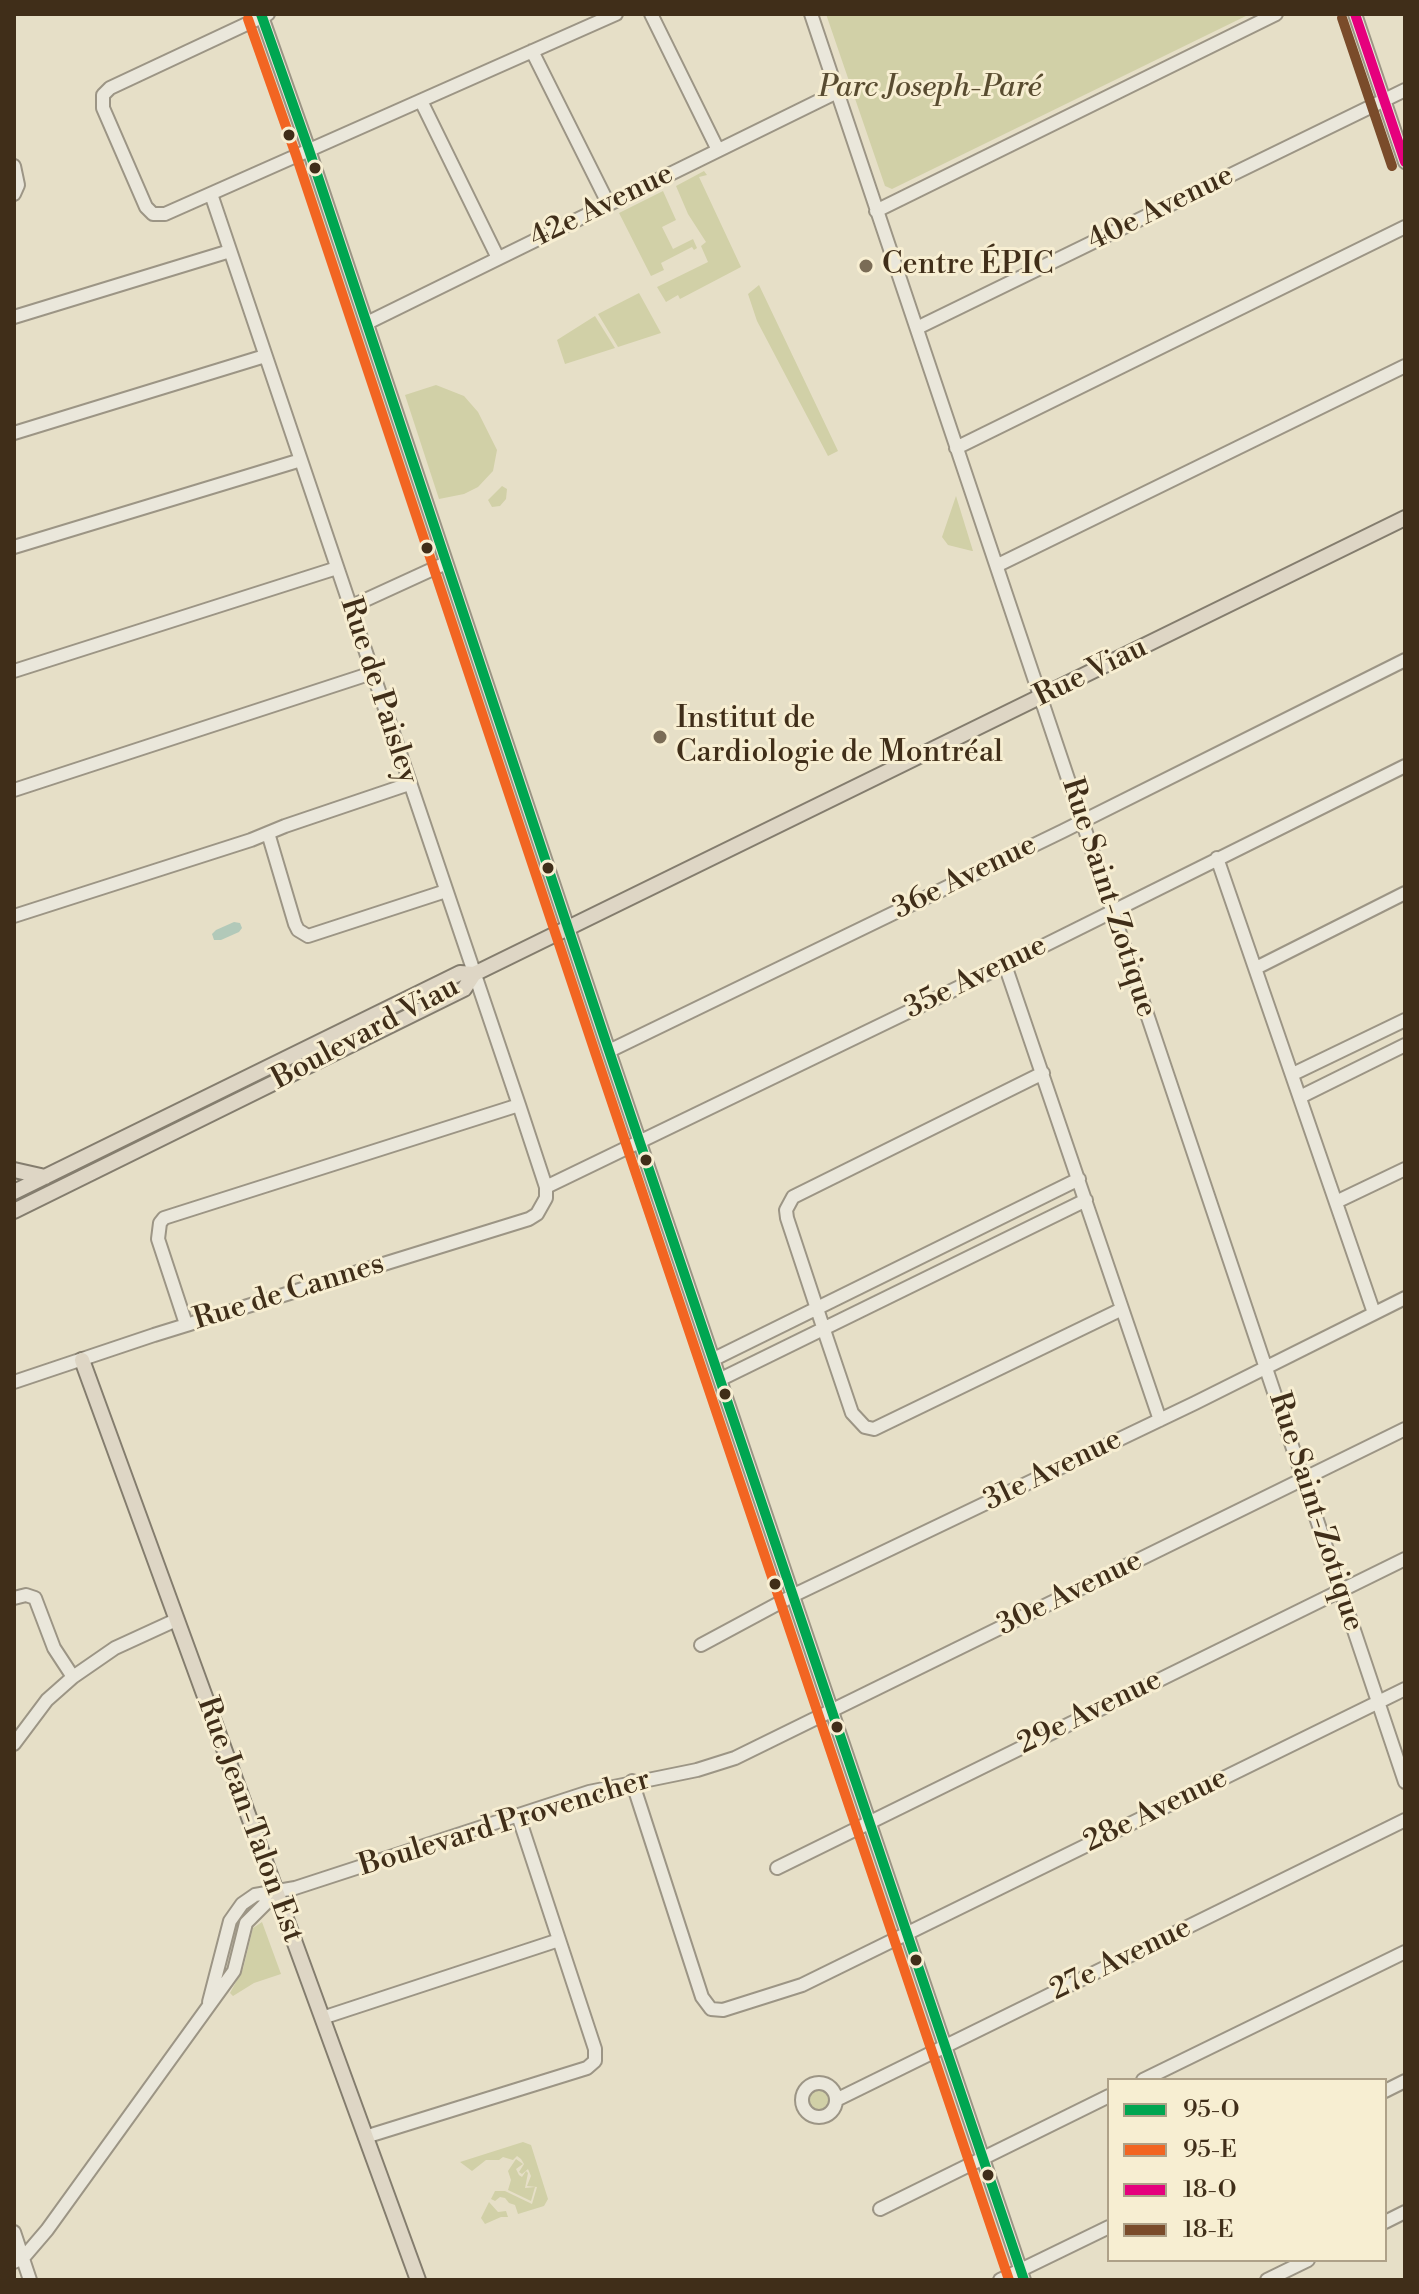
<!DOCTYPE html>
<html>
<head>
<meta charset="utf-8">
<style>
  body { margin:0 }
  #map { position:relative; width:1419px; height:2294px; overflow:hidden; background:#e6dfc7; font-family:"Libre Bodoni",serif }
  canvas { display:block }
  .frame { position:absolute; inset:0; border:16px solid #402e19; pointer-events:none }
  .legend { position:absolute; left:1107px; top:2078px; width:280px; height:184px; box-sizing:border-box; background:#f7eed2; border:2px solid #aea188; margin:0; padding:10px 14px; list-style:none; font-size:24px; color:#402e19 }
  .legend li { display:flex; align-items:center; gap:16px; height:40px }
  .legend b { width:40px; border:2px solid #aea188 }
</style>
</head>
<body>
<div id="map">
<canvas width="1419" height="2294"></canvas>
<div class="frame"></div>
<ul class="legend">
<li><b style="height:10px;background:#00a651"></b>95-O</li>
<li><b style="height:10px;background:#f26522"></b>95-E</li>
<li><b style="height:10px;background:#e5007d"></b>18-O</li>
<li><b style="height:10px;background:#7a4b2a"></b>18-E</li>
</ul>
</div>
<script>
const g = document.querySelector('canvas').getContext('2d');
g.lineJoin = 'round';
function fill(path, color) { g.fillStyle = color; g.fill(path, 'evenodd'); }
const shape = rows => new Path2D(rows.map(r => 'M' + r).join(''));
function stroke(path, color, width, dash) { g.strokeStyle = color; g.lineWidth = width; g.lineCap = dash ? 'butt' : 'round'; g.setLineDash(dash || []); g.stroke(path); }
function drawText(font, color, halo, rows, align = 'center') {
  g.font = font + ' "Libre Bodoni",serif'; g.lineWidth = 6; g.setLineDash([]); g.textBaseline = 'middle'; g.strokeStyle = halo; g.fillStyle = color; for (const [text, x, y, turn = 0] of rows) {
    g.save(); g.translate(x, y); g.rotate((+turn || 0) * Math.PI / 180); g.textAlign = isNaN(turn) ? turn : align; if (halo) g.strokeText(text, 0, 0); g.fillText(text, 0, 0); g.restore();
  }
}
fill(shape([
  [826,14,1250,14,892,189,885,186],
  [704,171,707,175,699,177,741,267,680,299,678,295,666,302,657,287,708,262,701,246,706,242,688,214,676,186],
  [663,191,676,220,662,227,673,249,693,239,697,248,694,250,692,247,661,263,664,270,651,276,619,213],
  [759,285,838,451,828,456,757,321,748,294],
  [639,293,661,333,618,347,598,314],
  [595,316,615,348,565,364,557,340],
  [436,385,464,396,478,412,497,450,493,471,478,487,464,494,439,499,405,395],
  [502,486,507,489,506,499,500,506,492,507,488,500],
  [956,496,973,551,972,551,948,545,942,537],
  [262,1922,281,1974,254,1983,233,1996,230,1993,243,1969,253,1928],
  '808 2100a11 11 0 1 1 22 0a11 11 0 1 1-22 0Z',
  [523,2142,531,2145,548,2199,544,2206,518,2214,515,2205,509,2203,505,2198,500,2197,495,2201,491,2199,495,2191,505,2191,532,2204,537,2187,527,2186,531,2176,528,2169,522,2174,519,2172,524,2164,521,2159,517,2156,513,2160,503,2157,499,2160,486,2160,472,2171,460,2162],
  [516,2159,523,2164,516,2169,519,2175,522,2177,526,2171,528,2173,525,2188,535,2187,531,2201,508,2190,511,2180,508,2171],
  [489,2202,498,2212,506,2211,508,2217,501,2217,485,2224,481,2218]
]), '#d1d0a7');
fill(shape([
  [234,922,240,923,242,928,239,932,221,940,214,940,212,934,216,930]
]), '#b2c9b9');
const minor = shape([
  [261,14,309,150,609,1051,1024,2280],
  [268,14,110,88,103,95,103,108,146,207,153,214,165,214,616,14],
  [651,14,718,150],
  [811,14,1405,1782],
  [1355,14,1405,162],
  [532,51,608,203],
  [421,101,498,258],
  [14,166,18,185,14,194],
  [876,211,1276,14],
  [14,317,230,251],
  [367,323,837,92],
  [917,328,1405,90],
  [14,433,265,356],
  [956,448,1405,227],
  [14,547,301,460],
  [998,565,1405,366],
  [350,607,446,563],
  [14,671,337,568],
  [14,790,372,673],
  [268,833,295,924,298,930,308,936,446,891],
  [1217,858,1374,1313],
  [14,916,251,840,285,826,409,784],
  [1005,965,1160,1420],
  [1256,968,1405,893],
  [609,1051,1063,831,1405,660],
  [1043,1073,793,1197,786,1210,787,1218,827,1339,852,1413,865,1427,874,1429,1122,1309],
  [1293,1074,1405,1020],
  [1300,1097,1405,1045],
  [546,1187,1005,965,1405,766],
  [1336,1202,1405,1169],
  [186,1324,158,1239,160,1223,164,1218,519,1105],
  [714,1359,1079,1179],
  [721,1379,1086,1200],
  [14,1382,154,1335,529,1219,537,1214,546,1198,546,1187,519,1105,211,194],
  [14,1598,26,1595,35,1598,54,1648,73,1677],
  [701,1645,794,1595,1195,1403,1405,1298],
  [14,1744,47,1700,73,1677,115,1648,176,1620],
  [632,1781,702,1997,711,2009,723,2010,802,1985,1405,1689],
  [777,1868,1405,1559],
  [209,2002,230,1921,242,1904,255,1895,295,1888,589,1792,697,1770,735,1758,1405,1429],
  [322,2018,559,1940],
  [1143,2080,1405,1952],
  '802 2100a17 17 0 1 1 34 0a17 17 0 1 1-34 0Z',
  [1385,2091,1405,2081],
  [836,2100,1405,1820],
  [365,2137,587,2068,595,2061,595,2049,518,1815],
  [880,2209,1109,2096],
  [1385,2222,1405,2212],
  [14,2232,30,2280],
  [14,2262,23,2258,47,2230,234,1971,246,1923,276,1893],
  [1000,2280,1109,2227],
  [1267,2280,1308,2260]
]);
const major = shape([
  [474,974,1405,518],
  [14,1170,45,1177],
  [14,1192,460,973,474,974],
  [14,1211,464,989,474,974],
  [82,1360,418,2280]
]);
stroke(minor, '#9c9585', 16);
stroke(major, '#847d6e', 18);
stroke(minor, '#eae7db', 12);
stroke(major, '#ded6c5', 14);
stroke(shape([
  [261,14,309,150,609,1051,1024,2280]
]), '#00a651', 10);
stroke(shape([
  [248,19,296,155,596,1055,1009,2280]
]), '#f26522', 10);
stroke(shape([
  [1355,14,1405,162]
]), '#e5007d', 10);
stroke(shape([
  [1342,18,1392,166]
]), '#7a4b2a', 10);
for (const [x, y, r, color] of [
  [289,135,7,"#402e19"],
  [315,168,7,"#402e19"],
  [866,266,8,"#7a6c56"],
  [427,548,7,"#402e19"],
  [660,737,8,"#7a6c56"],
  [548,868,7,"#402e19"],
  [646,1160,7,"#402e19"],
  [725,1394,7,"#402e19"],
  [775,1584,7,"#402e19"],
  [837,1727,7,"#402e19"],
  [916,1960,7,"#402e19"],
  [988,2175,7,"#402e19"]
]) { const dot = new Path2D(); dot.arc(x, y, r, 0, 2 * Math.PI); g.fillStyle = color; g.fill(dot); stroke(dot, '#f7eed2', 3); }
drawText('italic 30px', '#594c30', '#f7eed2', [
  ["Parc Joseph-Paré",930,89]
]);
drawText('30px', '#402e19', '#f7eed2', [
  ["42e Avenue",602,207,-26],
  ["40e Avenue",1161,209,-26],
  ["Rue Viau",1091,673,-26],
  ["Rue de Paisley",378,691,72],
  ["36e Avenue",965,878,-26],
  ["Rue Saint-Zotique",1108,898,72],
  ["35e Avenue",976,978,-26],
  ["Boulevard Viau",366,1034,-28],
  ["Rue de Cannes",289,1293,-17],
  ["31e Avenue",1053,1471,-26],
  ["Rue Saint-Zotique",1315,1512,72],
  ["30e Avenue",1070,1594,-26],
  ["29e Avenue",1090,1713,-26],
  ["28e Avenue",1156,1811,-26],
  ["Rue Jean-Talon Est",249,1820,70],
  ["Boulevard Provencher",505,1824,-17],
  ["27e Avenue",1121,1960,-26]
]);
drawText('30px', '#402e19', '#f7eed2', [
  ["Centre ÉPIC",882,266],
  ["Institut de",676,720],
  ["Cardiologie de Montréal",676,754]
], 'left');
</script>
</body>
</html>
